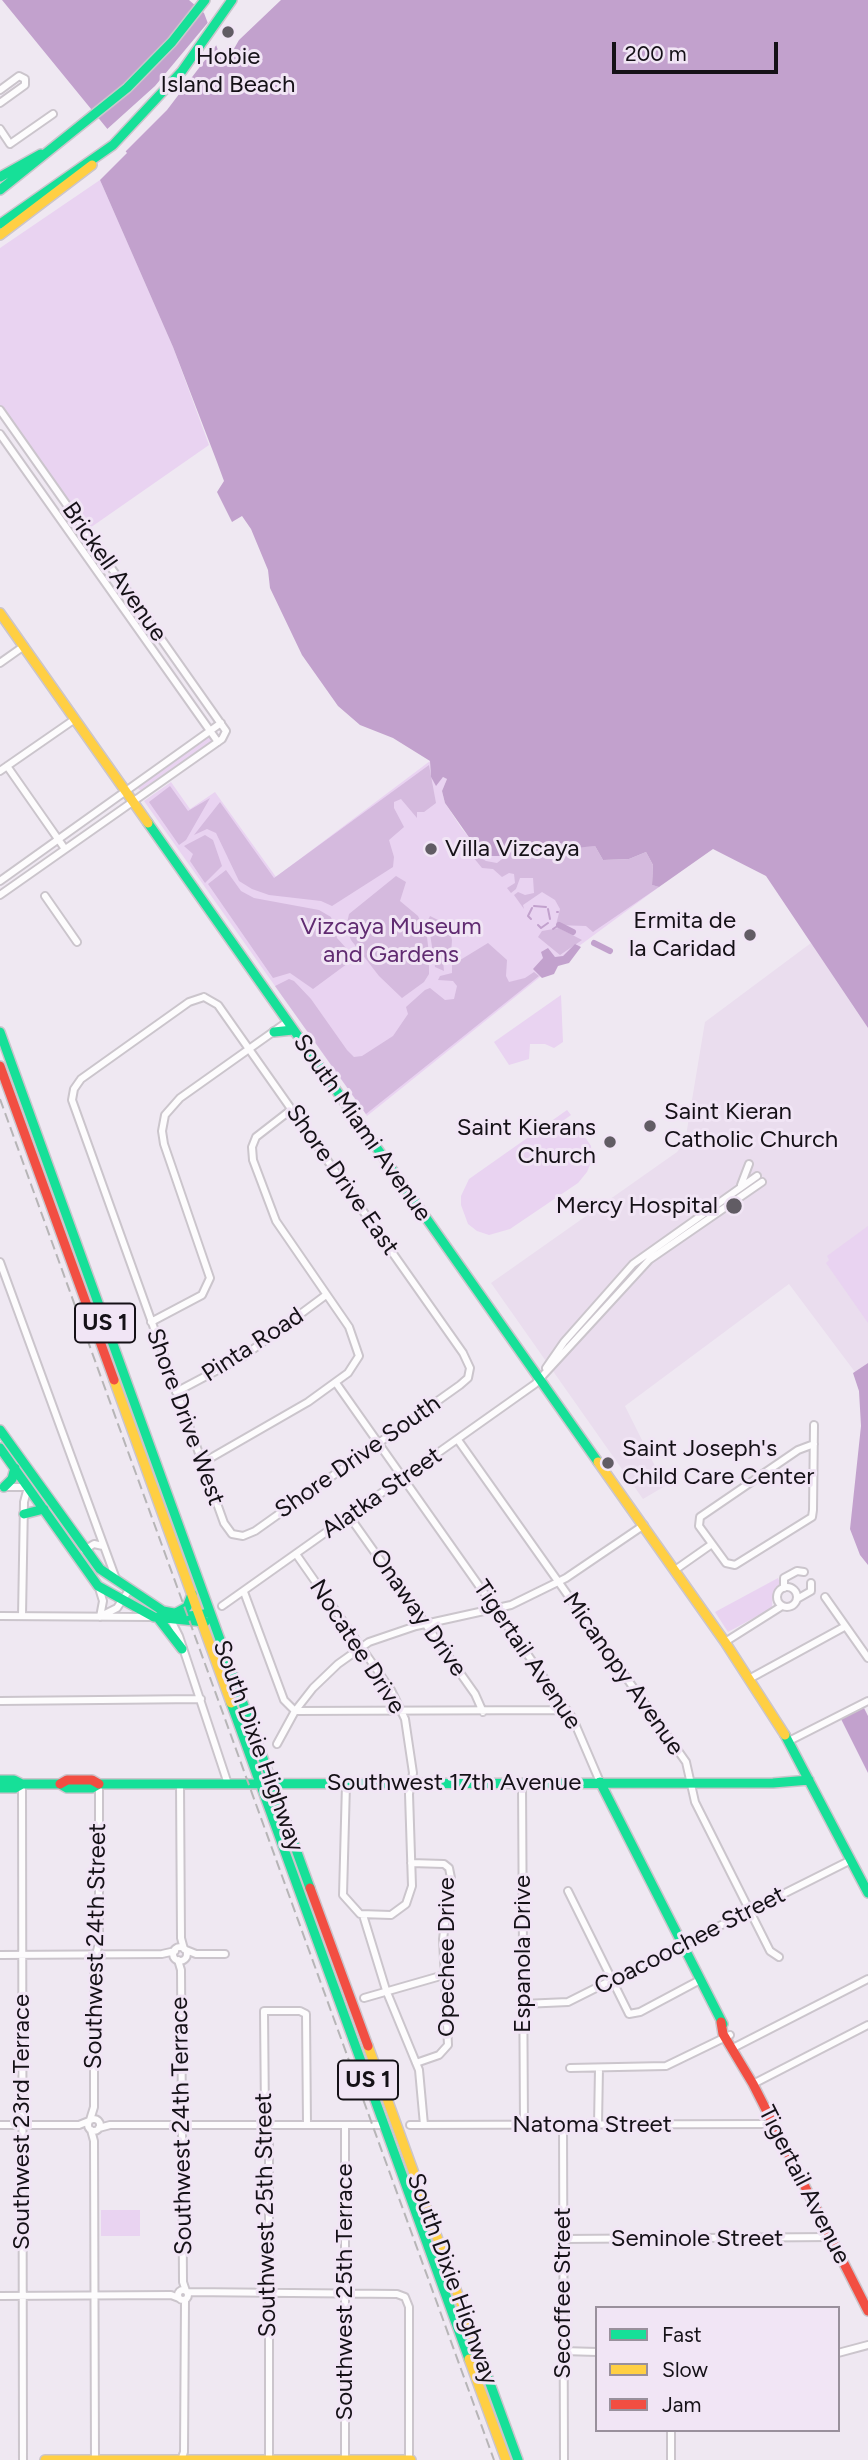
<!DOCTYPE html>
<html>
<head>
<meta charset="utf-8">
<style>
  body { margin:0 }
  #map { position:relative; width:868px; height:2460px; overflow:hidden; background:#efe8f2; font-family:Figtree,sans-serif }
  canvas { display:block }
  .legend { position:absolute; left:595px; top:2306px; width:245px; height:126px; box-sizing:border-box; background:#f1e5f5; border:2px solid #99909c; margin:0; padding:9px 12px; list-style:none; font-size:21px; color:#151117 }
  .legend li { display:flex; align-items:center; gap:14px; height:35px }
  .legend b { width:35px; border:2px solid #99909c }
  .scale { position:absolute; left:612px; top:42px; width:166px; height:32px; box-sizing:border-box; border:4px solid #151117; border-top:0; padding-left:9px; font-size:21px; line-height:24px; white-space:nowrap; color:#151117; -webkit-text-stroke:5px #f1e5f5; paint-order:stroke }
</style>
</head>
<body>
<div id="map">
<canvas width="868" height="2460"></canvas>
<ul class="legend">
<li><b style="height:9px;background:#16e098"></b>Fast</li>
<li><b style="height:9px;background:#ffcf43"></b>Slow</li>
<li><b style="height:9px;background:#f24e42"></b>Jam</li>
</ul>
<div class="scale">200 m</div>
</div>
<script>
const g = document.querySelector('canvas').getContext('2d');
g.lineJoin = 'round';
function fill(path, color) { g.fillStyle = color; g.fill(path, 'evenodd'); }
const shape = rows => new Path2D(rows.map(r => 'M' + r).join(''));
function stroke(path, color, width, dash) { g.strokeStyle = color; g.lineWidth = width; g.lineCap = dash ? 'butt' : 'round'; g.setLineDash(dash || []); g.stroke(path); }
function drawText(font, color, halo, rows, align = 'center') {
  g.font = font + ' Figtree,sans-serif'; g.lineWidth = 6; g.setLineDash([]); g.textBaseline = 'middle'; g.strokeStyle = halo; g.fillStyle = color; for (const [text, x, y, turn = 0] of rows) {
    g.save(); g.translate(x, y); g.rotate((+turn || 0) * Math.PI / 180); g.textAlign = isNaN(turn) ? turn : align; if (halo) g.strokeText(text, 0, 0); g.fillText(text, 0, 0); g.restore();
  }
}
fill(shape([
  [811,943,868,1028,868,1363,855,1372,789,1284,625,1406,665,1486,643,1499,491,1283,677,1152,685,1142,705,1022]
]), '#eaddee');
fill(shape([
  [100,180,173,347,209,445,87,530,0,405,0,248],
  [207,738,212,738,211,743,143,791,138,789,140,785],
  [430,761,431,777,436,785,443,777,447,779,442,791,445,803,462,829,485,856,500,856,511,847,659,887,575,949,367,1116,144,801,171,782,190,809,215,792,276,877],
  [561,995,563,1042,554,1048,545,1044,530,1044,529,1059,509,1065,494,1042],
  [567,1110,571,1115,560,1123,579,1128,591,1146,592,1160,587,1172,578,1183,510,1229,489,1235,477,1231,468,1224,461,1205,461,1196,469,1179],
  [868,1226,868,1323,826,1263,829,1260,827,1256],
  [778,1578,780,1583,773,1592,772,1608,728,1632,715,1612],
  [101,2210,140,2210,140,2236,101,2236]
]), '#e9d3f1');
fill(shape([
  [429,765,436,803,424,812,417,812,417,818,401,799,394,802,394,808,404,827,389,840,394,857,393,867,332,906,321,901,269,895,252,889,239,881,216,833,207,829,194,835,220,802,274,878],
  [170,786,188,811,210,798,186,840,179,845,149,802],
  [205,835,213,840,222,866,205,883,190,861,193,854,184,846],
  [556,842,568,847,595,846,603,860,629,859,646,852,653,865,652,885,659,887,593,932,586,926,556,925,560,909,555,900,542,892,523,905,524,909,514,895,518,892,525,895,534,893,533,878,520,878,516,889,511,893,507,888,515,883,514,874,509,873,502,877,493,869,482,868,473,857,474,854,486,861,497,863,516,848],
  [226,870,241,891,254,898,319,910,331,917,337,938,355,958,313,989,290,973,273,978,208,884],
  [396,876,406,882,400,901,418,916,427,937,429,954,429,974,424,982,402,998,379,976,351,940,346,928,349,914],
  [430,916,448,925,452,940,451,954,443,961,444,971,435,967,428,920],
  [559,928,582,940,560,955,538,937,542,931],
  [488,943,507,960,506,976,509,982,525,978,534,972,539,976,366,1114,275,986,289,979,294,981,311,999,347,1050,354,1057,362,1056,393,1036,408,1014,406,1007,425,990,430,988,445,1000,454,999,457,986,453,981,438,980,440,976,452,973,452,965]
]), '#d5bade');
fill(shape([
  [2,0,189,0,204,13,224,66,239,40,281,0,868,0,868,1028,766,876,713,849,659,887,652,885,653,865,646,852,629,859,603,860,595,846,575,848,556,842,513,849,509,847,500,856,487,856,478,850,445,803,442,791,447,779,443,777,436,786,431,777,430,761,393,738,360,725,338,706,302,655,270,588,268,570,251,529,242,516,232,522,217,492,224,481,217,462,173,347,100,180,127,153],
  [575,944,581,947,569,963,558,966,554,974,542,978,533,969,543,958,541,952,548,948,555,957,563,956],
  [868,1363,868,1565,860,1555,850,1529,861,1426,859,1391,853,1373],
  [864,1708,868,1716,868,1773,841,1719]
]), '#c2a1cd');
fill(shape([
  [210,20,218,43,167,110,121,156,123,153,105,131,155,86]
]), '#efe8f2');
stroke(shape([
  [534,906,546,907],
  [548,909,550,919],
  [557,912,558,912],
  [531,919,528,916,532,908],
  [538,925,541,928,548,923],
  [553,929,559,925]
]), '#c2a1cd', 2);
stroke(shape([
  [559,925,573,932],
  [594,943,610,951]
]), '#c2a1cd', 6);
const street = shape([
  [0,90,19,76,25,79,25,85,0,103],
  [0,129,10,144,53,114],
  [0,410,226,731,222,739,0,895],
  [0,434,218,742],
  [0,663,24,646],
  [7,766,65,849],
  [0,771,75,719],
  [0,881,221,723],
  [45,896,77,942],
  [204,997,218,1005,463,1353,470,1368,468,1378,460,1385,255,1531,243,1536,232,1534,224,1523,72,1100,74,1089,81,1079,189,1002,204,997],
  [741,1185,749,1164],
  [0,1262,116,1579],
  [151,1322,202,1295,210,1278,164,1144,162,1131,165,1115,180,1098,287,1022],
  [546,1368,564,1342,633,1264,757,1176],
  [336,1383,573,1719,600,1782],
  [176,1392,244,1356,326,1295],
  [458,1440,686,1762,695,1802,770,1951,779,1957],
  [814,1444,798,1450,700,1517,699,1526,726,1563,735,1565,812,1517,813,1510,814,1425],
  [202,1463,308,1402,348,1373,359,1356,349,1327,276,1221,253,1160,252,1147,256,1137,292,1109],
  [2,1487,28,1487,24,1502,22,1616],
  [349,1516,475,1694,483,1712],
  [84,1550,94,1544,103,1546],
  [296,1554,391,1690,405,1719,413,1773,409,1794,412,1886,406,1904,391,1915,360,1914,343,1895,346,1784],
  [675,1570,712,1544],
  '777 1597a10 10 0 1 1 20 0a10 10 0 1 1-20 0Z',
  [99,1588,103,1601,100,1617],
  [784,1588,784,1578,797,1571,804,1572],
  [244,1592,284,1700,295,1711,567,1710],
  [825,1597,868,1658],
  [797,1599,811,1591,811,1583],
  [222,1606,535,1384,649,1260,762,1182],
  [0,1616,152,1617],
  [101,1616,117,1608,129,1590],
  [170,1618,179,1636,228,1784],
  [725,1642,782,1606],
  [749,1679,844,1627],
  [0,1701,201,1699],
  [789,1741,868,1701],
  [277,1744,295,1711,313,1688,338,1664,369,1642,416,1626,511,1605,566,1578,644,1525],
  [522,1783,524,2125],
  [22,1784,23,2460],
  [180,1784,181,1938,184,1949],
  [411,1863,444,1864,449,1868,451,1878,443,1939,448,2045,439,2055,416,2063],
  [568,1891,629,2014,640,2012,700,1980],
  [363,1915,386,1990,419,2070,424,2125],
  '173 1954a7 7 0 1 1 14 0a7 7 0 1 1-14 0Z',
  [186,1950,196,1954,225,1954],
  [0,1955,162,1954,175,1951],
  [178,1960,181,1970,183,2282,186,2291],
  [364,1998,444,1975],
  [523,2004,568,2002,851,1860],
  [733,2048,868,1979],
  [570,2068,666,2066,730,2035],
  [753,2084,868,2025],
  '88 2125a6 6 0 1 1 12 0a6 6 0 1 1-12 0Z',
  [90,2120,94,2107,94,1963,99,1943,99,1784],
  [0,2125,79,2125,89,2121],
  [345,2125,345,2460],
  [410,2125,773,2124],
  [563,2125,564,2460],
  [598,2125,599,2068],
  [99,2128,110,2125,384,2125],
  [91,2130,94,2141,95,2460],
  [563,2239,831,2237],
  '178 2295a5 5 0 1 1 10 0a5 5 0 1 1-10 0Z',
  [187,2292,397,2294,405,2297,409,2307,409,2460],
  [0,2296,171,2295,179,2298],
  [563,2351,597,2352],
  [838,2353,868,2345],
  [671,2430,671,2460],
  [181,2460,184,2452,185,2300],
  [269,2460,269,2136,265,2116,264,2011,300,2011,306,2014,307,2125]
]);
const fast = shape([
  [0,177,41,154],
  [0,190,127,88,172,42,205,0],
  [0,224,113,145,182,71,232,0],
  [148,823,598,1462],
  [0,1032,310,1888],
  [274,1032,293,1030],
  [0,1430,100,1569,163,1611,190,1616,204,1614],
  [0,1448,98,1586,154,1617,205,1622],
  [4,1487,12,1479,15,1468],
  [24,1514,44,1509],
  [174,1614,187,1607,192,1594],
  [158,1618,182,1649],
  [231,1703,469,2359],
  [785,1735,868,1893],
  [0,1780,14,1780,22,1784,60,1784,67,1788,92,1788,99,1784,773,1783,809,1780],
  [600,1782,723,2024],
  [0,1788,15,1788,22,1784],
  [484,2367,518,2460]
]);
const slow = shape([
  [0,235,92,165],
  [0,613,148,823],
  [114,1380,231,1703],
  [598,1462,725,1642,785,1735],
  [368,2046,484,2367],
  [469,2359,506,2460],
  [45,2460,411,2460]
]);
const jam = shape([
  [0,1066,114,1380],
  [60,1784,67,1780,92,1780,99,1784],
  [310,1888,368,2046],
  [721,2022,723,2034,753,2084,868,2311]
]);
stroke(street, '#cbc5cc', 10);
stroke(fast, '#cbc5cc', 12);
stroke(slow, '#cbc5cc', 12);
stroke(jam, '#cbc5cc', 12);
stroke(street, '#fdfcfd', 6);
stroke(fast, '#16e098', 9);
stroke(slow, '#ffcf43', 9);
stroke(jam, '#f24e42', 9);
stroke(shape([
  [0,1099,494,2460]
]), '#b7b5b7', 2, [10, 5]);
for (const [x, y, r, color] of [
  [228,32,7,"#615c64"],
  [431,849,7,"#615c64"],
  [750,935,7,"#615c64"],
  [650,1126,7,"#615c64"],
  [610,1142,7,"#615c64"],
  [734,1206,9,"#615c64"],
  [608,1463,7,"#615c64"]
]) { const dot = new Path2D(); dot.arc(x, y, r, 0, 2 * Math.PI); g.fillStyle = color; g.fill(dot); stroke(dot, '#f1e5f5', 2.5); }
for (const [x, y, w] of [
  [105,1323,60],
  [368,2080,60]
]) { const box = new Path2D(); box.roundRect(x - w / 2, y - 19.5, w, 39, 5); g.fillStyle = '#f1e5f5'; g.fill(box); stroke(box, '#151117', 2); }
drawText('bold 23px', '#151117', null, [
  ["US 1",105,1323],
  ["US 1",368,2080]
]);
drawText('24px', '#151117', '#f1e5f5', [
  ["Hobie",228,57,"center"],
  ["Island Beach",228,85,"center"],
  ["Villa Vizcaya",445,849],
  ["Ermita de",736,921,"right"],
  ["la Caridad",736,949,"right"],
  ["Saint Kieran",664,1112],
  ["Catholic Church",664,1140],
  ["Saint Kierans",596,1128,"right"],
  ["Church",596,1156,"right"],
  ["Mercy Hospital",718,1206,"right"],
  ["Saint Joseph's",622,1449],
  ["Child Care Center",622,1477]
], 'left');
drawText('24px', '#151117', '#f1e5f5', [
  ["Brickell Avenue",114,572,55],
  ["South Miami Avenue",362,1128,55],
  ["Shore Drive East",342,1180,55],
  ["Pinta Road",253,1345,-33],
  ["Shore Drive West",185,1417,70],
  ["Shore Drive South",358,1457,-35],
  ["Alatka Street",382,1493,-35],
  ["Onaway Drive",418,1613,55],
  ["Nocatee Drive",357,1647,57],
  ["Tigertail Avenue",527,1655,56],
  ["Micanopy Avenue",623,1674,55],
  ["South Dixie Highway",258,1746,70],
  ["Southwest 17th Avenue",454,1783],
  ["Coacoochee Street",690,1941,-27],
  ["Southwest 24th Street",96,1946,-89],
  ["Espanola Drive",523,1954,-90],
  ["Opechee Drive",447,1957,-90],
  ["Southwest 23rd Terrace",22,2122,-90],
  ["Natoma Street",592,2125],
  ["Southwest 24th Terrace",182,2126,-91],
  ["Tigertail Avenue",804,2185,63],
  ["Southwest 25th Street",266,2215,-91],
  ["Seminole Street",697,2239],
  ["South Dixie Highway",452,2279,70],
  ["Southwest 25th Terrace",345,2292,-90],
  ["Secoffee Street",563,2293,-90]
]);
drawText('24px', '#602b71', '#f1e5f5', [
  ["Vizcaya Museum",391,927],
  ["and Gardens",391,955]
]);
</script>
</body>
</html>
